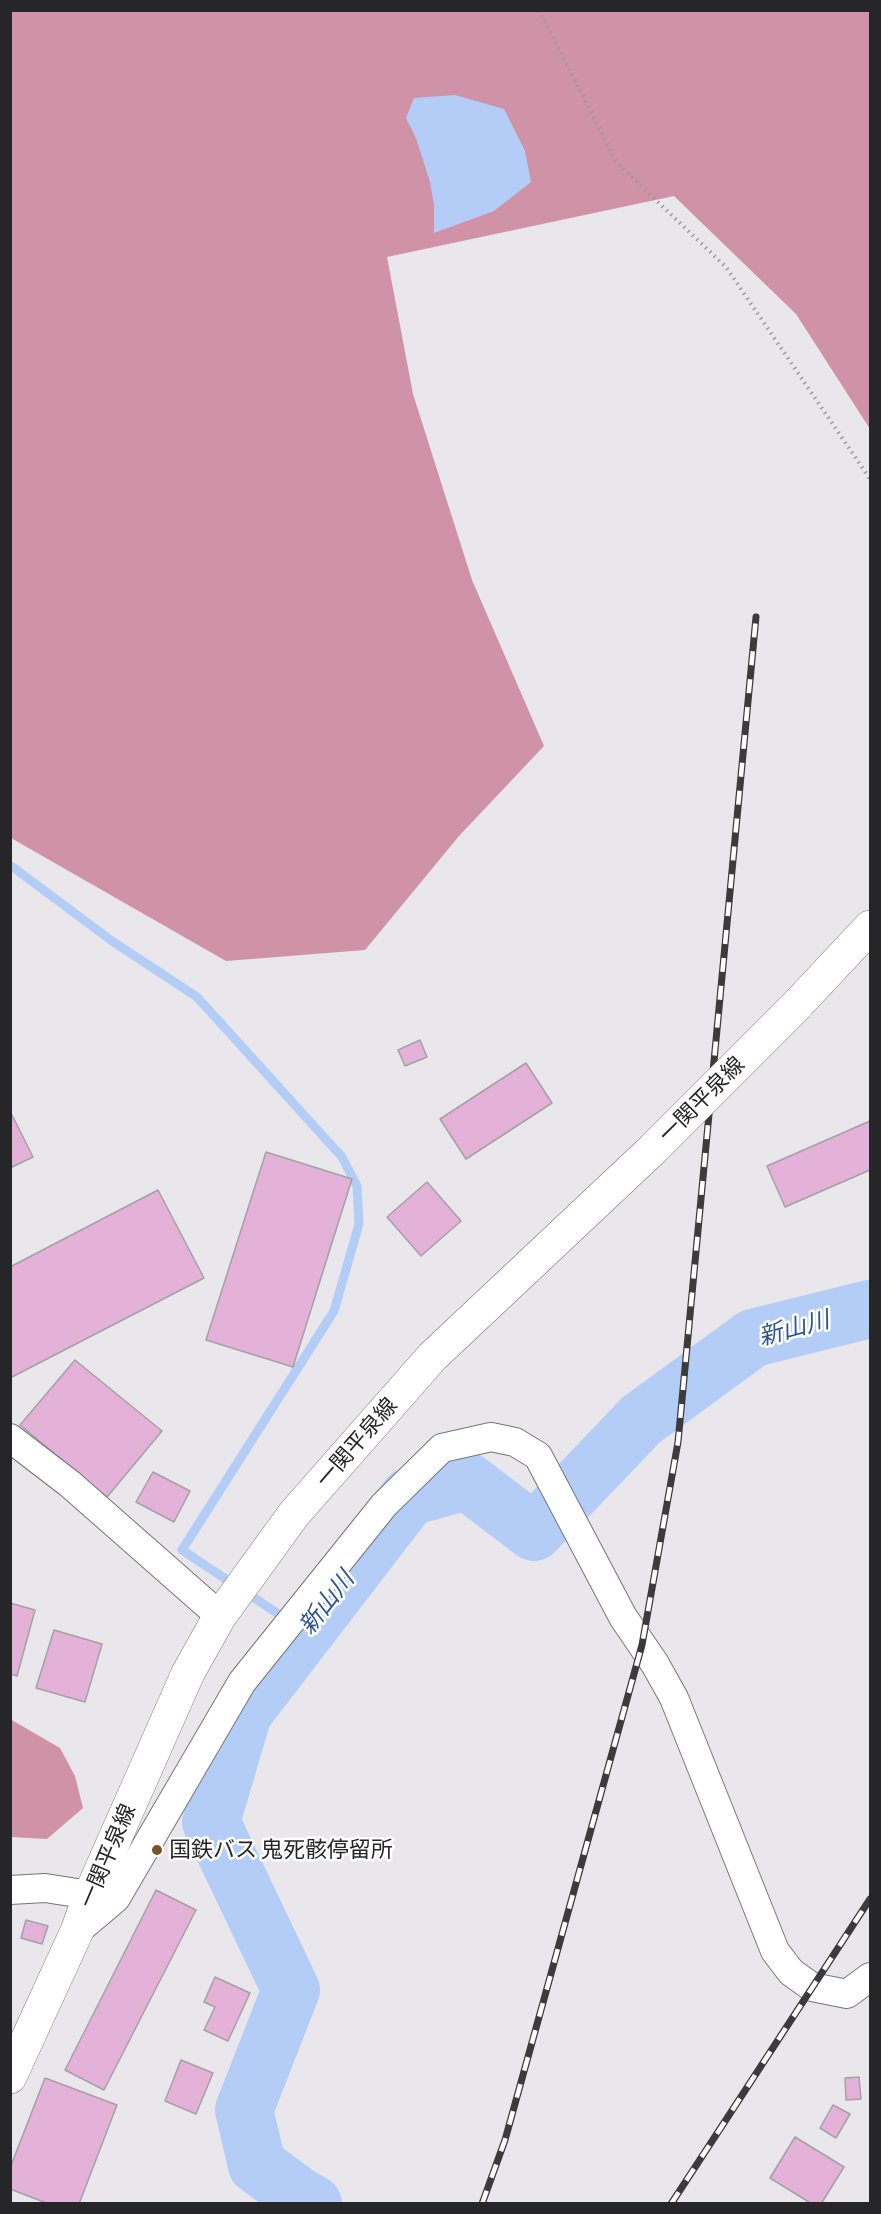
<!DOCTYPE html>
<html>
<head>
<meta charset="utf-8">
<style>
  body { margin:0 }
  #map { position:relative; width:881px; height:2214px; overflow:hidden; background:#e9e7eb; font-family:"Alegreya Sans",sans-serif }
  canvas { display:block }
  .frame { position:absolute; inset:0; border:12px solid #262527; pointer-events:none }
</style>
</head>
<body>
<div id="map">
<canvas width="881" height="2214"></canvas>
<div class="frame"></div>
</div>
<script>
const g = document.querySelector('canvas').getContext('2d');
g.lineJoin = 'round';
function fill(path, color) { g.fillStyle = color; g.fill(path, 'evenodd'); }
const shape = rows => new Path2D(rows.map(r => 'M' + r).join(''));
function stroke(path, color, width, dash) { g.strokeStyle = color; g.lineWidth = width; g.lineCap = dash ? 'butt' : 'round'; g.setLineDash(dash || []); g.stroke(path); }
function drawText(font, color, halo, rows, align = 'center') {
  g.font = font + ' "Alegreya Sans","Noto Sans JP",sans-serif'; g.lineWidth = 5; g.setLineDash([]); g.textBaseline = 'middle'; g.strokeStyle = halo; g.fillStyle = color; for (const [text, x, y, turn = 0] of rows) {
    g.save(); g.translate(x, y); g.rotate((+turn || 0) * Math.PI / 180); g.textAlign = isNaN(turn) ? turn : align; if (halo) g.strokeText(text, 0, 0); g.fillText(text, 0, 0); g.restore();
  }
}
fill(shape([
  [11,11,870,11,870,429,796,314,674,196,387,257,413,394,472,580,544,746,459,836,365,950,226,961,11,838],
  [10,1719,60,1748,75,1776,83,1808,47,1839,11,1837]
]), '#d092a6');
fill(shape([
  [455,95,504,109,525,151,531,182,494,211,434,233,434,205,430,182,416,138,406,118,414,98]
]), '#b4cdf6');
stroke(shape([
  [10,865,112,941,197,997,342,1157,357,1186,359,1224,334,1311,182,1550,304,1631]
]), '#b4cdf6', 9);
stroke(shape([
  [313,2204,299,2196,257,2165,244,2110,291,1990,211,1822,243,1713,409,1497,467,1481,534,1532,641,1420,753,1338,870,1309]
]), '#b4cdf6', 58);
const building = shape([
  [420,1040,427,1057,405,1066,398,1050,420,1040],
  [526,1063,552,1103,466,1159,440,1119,526,1063],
  [10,1111,33,1157,10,1168,10,1111],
  [870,1121,870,1170,785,1207,767,1166,870,1121],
  [266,1152,352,1179,293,1367,206,1340,266,1152],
  [427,1182,461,1221,421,1256,387,1217,427,1182],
  [158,1190,204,1278,10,1378,10,1267,158,1190],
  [75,1360,162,1431,107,1497,20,1425,75,1360],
  [153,1472,190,1491,174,1522,136,1502,153,1472],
  [10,1603,35,1610,17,1676,10,1674,10,1603],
  [54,1630,102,1644,85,1702,36,1688,54,1630],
  [156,1890,196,1910,104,2090,65,2070,156,1890],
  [26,1920,48,1926,42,1944,21,1938,26,1920],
  [215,1977,250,1993,228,2041,204,2030,215,2007,204,2002,215,1977],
  [181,2060,213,2073,196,2114,165,2101,181,2060],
  [859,2077,861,2099,846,2100,845,2078,859,2077],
  [45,2078,117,2105,79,2204,49,2204,10,2189,10,2168,45,2078],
  [833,2105,850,2114,836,2138,820,2128,833,2105],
  [795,2137,844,2167,821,2204,812,2204,770,2178,795,2137]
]);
fill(building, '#e4b1d9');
stroke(building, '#a4a1a3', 1.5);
const street = shape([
  [10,1438,70,1484,220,1616],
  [10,1890,45,1888,90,1895],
  [77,1931,116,1898,242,1682,384,1505,442,1448,491,1437,515,1442,538,1456,623,1617,655,1664,674,1698,775,1951,791,1972,812,1987,847,1994,870,1977]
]);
const secondary = shape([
  [797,1005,870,927],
  [10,2077,77,1931,90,1895,188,1673,220,1616,294,1514,432,1357,651,1151]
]);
stroke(street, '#777579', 30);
stroke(secondary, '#777579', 34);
stroke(shape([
  [539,10,617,163,726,267,870,479]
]), '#9b9a9d', 4, [1.5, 4.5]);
stroke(street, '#fff', 28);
stroke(secondary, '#fff', 33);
const rail = shape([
  [482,2204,505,2140,642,1645,678,1442,756,617],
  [671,2204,870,1899]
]);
stroke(rail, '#3c3a3d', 7);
stroke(rail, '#fff', 4.5, [14]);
const secondaryBridge = shape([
  [651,1151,797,1005]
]);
stroke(secondaryBridge, '#777579', 34, []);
stroke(secondaryBridge, '#fff', 33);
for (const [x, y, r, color] of [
  [157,1850,6,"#75552b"]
]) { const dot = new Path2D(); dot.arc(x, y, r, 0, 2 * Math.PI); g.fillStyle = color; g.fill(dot); stroke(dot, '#fff', 2); }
drawText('22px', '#262527', '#fff', [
  ["一関平泉線",702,1100,-45],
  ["一関平泉線",357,1443,-49],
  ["一関平泉線",108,1856,-67]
]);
drawText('22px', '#262527', '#fff', [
  ["国鉄バス 鬼死骸停留所",169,1850]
], 'left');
drawText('italic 24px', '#2e538f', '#fff', [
  ["新山川",794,1329,-15],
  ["新山川",327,1603,-52]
]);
</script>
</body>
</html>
